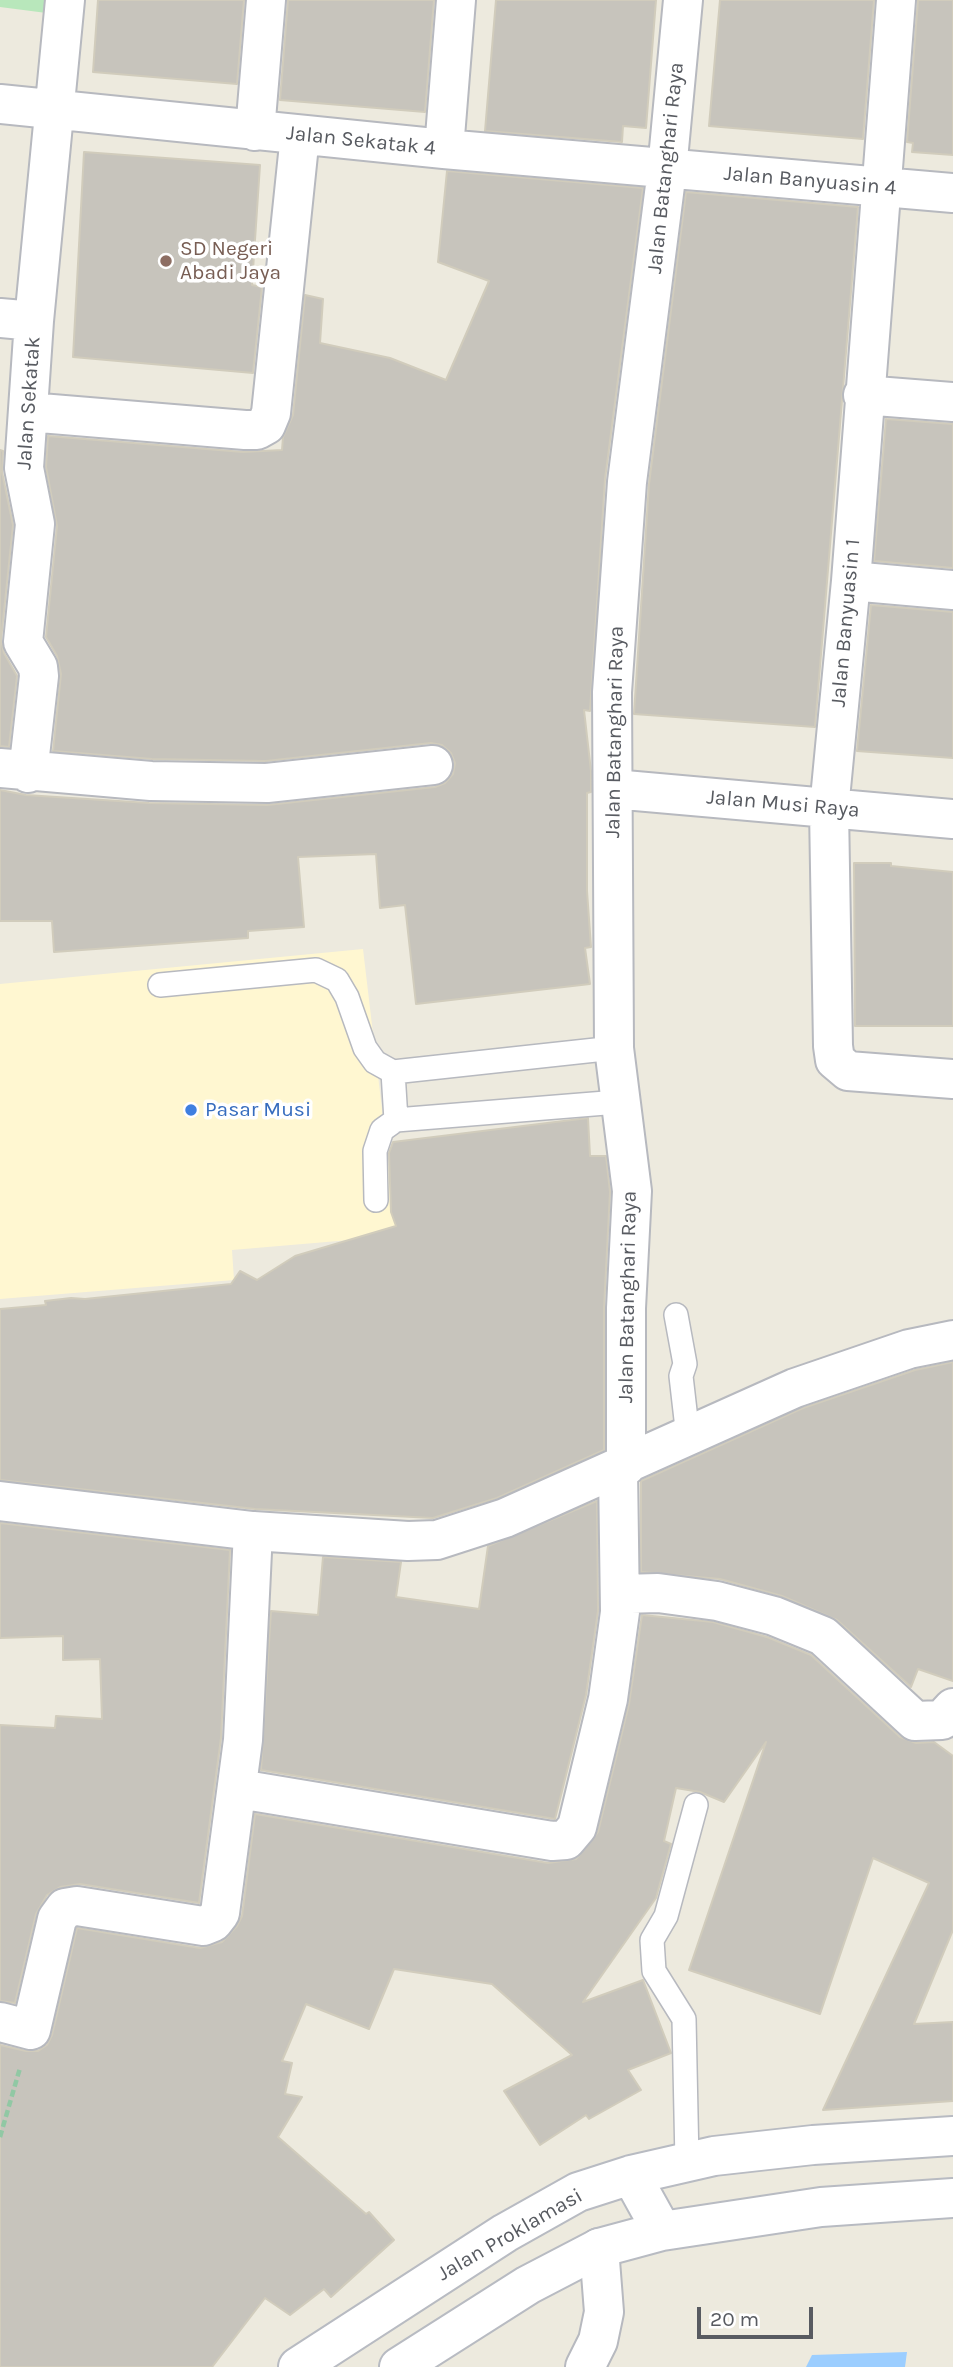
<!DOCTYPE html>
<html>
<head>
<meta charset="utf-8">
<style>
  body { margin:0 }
  #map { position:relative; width:953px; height:2367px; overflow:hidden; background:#edeade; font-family:Karla,sans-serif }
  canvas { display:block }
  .scale { position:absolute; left:697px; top:2307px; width:116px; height:32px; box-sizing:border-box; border:4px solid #585b61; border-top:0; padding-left:9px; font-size:21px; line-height:24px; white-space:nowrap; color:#585b61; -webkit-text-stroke:5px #fff; paint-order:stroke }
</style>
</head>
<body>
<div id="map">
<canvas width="953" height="2367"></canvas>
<div class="scale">20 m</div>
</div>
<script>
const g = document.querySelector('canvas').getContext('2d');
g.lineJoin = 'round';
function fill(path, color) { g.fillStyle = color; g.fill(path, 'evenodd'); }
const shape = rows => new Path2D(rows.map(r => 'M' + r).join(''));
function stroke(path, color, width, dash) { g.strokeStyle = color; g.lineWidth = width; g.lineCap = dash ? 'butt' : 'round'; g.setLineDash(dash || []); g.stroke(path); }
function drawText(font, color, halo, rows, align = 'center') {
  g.font = font + ' Karla,sans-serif'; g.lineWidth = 7; g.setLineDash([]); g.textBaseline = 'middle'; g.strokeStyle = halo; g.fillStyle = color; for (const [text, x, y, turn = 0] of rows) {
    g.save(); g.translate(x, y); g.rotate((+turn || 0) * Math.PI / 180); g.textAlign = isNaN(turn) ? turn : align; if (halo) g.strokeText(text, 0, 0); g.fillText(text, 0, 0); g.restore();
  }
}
fill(shape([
  [363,949,397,1236,232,1250,234,1280,0,1299,0,984]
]), '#fff7d1');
fill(shape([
  [0,0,63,0,62,15,0,7]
]), '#b8e7bb');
fill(shape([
  [907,2352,905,2367,806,2367,812,2355]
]), '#9cceff');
const building = shape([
  [98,0,244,0,237,84,93,72,98,0],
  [288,0,434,0,425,112,280,100,288,0],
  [496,0,656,0,646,128,623,126,622,142,485,131,496,0],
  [720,0,874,0,863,139,709,126,720,0],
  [918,0,953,0,953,155,912,152,913,143,907,142,918,0],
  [84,152,260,165,252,285,262,287,253,373,73,357,84,152],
  [447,171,643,188,605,479,590,711,584,710,591,771,591,792,587,793,587,891,591,947,585,948,590,984,416,1004,405,905,380,908,376,854,298,857,304,927,248,931,248,938,54,952,52,921,0,921,0,790,26,795,149,803,267,805,435,787,445,783,453,774,455,763,451,753,442,745,431,743,266,761,152,759,53,751,61,674,57,656,46,637,57,526,46,467,48,436,243,452,282,450,283,437,293,415,305,295,323,299,320,343,390,358,446,380,489,281,438,262,447,171],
  [686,192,858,207,815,727,634,714,649,484,686,192],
  [886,419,953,424,953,568,874,561,886,419],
  [0,450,3,451,2,472,13,525,1,640,4,653,17,676,9,747,0,746,0,450],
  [871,605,953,612,953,758,857,751,871,605],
  [854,863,891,863,891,866,953,872,953,1026,855,1026,854,863],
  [588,1118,590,1156,606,1156,610,1192,604,1308,604,1450,497,1498,433,1518,255,1509,0,1480,0,1309,46,1305,45,1301,71,1298,85,1299,231,1284,240,1271,257,1280,295,1256,396,1226,391,1212,389,1153,393,1142,588,1118],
  [953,1362,953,1681,918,1669,911,1687,837,1620,782,1596,720,1579,641,1572,641,1481,803,1408,915,1370,953,1362],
  [597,1501,598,1611,586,1695,555,1819,261,1770,271,1611,318,1615,323,1557,401,1562,396,1597,479,1609,488,1546,597,1501],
  [0,1523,230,1550,221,1738,199,1903,80,1884,60,1887,47,1895,36,1914,15,2003,0,2001,0,1725,55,1728,56,1716,102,1719,100,1659,63,1660,63,1636,0,1638,0,1523],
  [642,1615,713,1622,767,1637,811,1655,900,1737,916,1743,934,1742,953,1756,953,1930,914,2024,953,2022,953,2101,823,2110,929,1883,873,1858,820,2014,689,1970,766,1742,724,1802,700,1792,676,1788,664,1841,671,1844,656,1898,583,2002,643,1980,671,2053,628,2070,641,2090,589,2119,586,2115,540,2145,504,2091,572,2055,492,1984,394,1969,369,2029,306,2004,282,2061,292,2063,285,2094,302,2097,278,2137,366,2214,369,2212,394,2240,331,2297,324,2289,290,2315,265,2298,212,2367,0,2367,0,2045,26,2051,38,2051,47,2045,52,2035,77,1928,200,1948,222,1942,237,1926,242,1916,255,1814,548,1863,576,1859,598,1832,629,1704,642,1615]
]);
fill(building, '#c7c4bc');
stroke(building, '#d1ccbc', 2);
const lane = shape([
  [160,985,316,970,337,980,347,997,365,1048,375,1062,393,1072,614,1048],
  [393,1072,396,1120],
  [376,1200,375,1151,382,1130,396,1120,618,1102],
  [676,1315,685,1364,681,1376,688,1437],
  [687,2162,684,2019,654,1971,652,1940,666,1916,696,1805]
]);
const street = shape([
  [896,0,851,581,829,809,833,1046,835,1060,848,1071,953,1079],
  [0,104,444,149,953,193],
  [255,131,266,0],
  [444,149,456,0],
  [0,318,34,321],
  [863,395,953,402],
  [28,412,245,430,257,430,266,425,271,413,300,135],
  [851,581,953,590],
  [0,768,151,781,267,783,433,765],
  [28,773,39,676,38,667,23,642,35,524,24,468,34,321,65,0],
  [613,789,953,819],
  [626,1466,626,1308,632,1191,614,1048,612,692,627,482,667,170,683,0],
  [0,1501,253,1531,408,1541,437,1540,505,1518,795,1388,909,1349,953,1340],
  [622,1594,658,1593,717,1601,774,1616,823,1636,915,1721,942,1720,953,1708],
  [239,1789,552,1841,566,1840,577,1827,608,1699,620,1612,618,1470],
  [0,2022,31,2030,57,1919,65,1908,77,1906,203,1926,213,1922,220,1913,243,1740,253,1531],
  [585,2367,598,2341,604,2312,599,2248]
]);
const secondary = shape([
  [631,2175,662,2231],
  [298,2367,505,2233,578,2192,631,2175,714,2156,813,2145,953,2136],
  [399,2367,528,2285,599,2248,662,2231,821,2207,953,2198]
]);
stroke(lane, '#b7b9bf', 26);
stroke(street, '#b7b9bf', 42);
stroke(secondary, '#b8bbc2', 42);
stroke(shape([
  [0,2137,20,2068]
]), '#91c8a4', 4.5, [7, 3.5]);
stroke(lane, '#fff', 23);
stroke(street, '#fff', 38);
stroke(secondary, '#fff', 38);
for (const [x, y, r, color] of [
  [166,261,7,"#8d6e63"],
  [191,1110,7,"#3f7fe0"]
]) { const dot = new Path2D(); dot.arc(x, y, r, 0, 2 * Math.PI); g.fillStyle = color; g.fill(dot); stroke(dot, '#fff', 2.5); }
drawText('21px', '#585b61', '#fff', [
  ["Jalan Sekatak 4",361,141,6],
  ["Jalan Batanghari Raya",666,168,-84],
  ["Jalan Banyuasin 4",810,181,5],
  ["Jalan Sekatak",29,403,-86],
  ["Jalan Banyuasin 1",846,623,-85],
  ["Jalan Batanghari Raya",615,732,-89],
  ["Jalan Musi Raya",783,804,5],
  ["Jalan Batanghari Raya",628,1297,-89],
  ["Jalan Proklamasi",510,2235,-30]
]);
drawText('21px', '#785e54', '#fff', [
  ["SD Negeri",180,249],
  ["Abadi Jaya",180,273]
], 'left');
drawText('21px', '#366cbe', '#fff', [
  ["Pasar Musi",205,1110]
], 'left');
</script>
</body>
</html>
